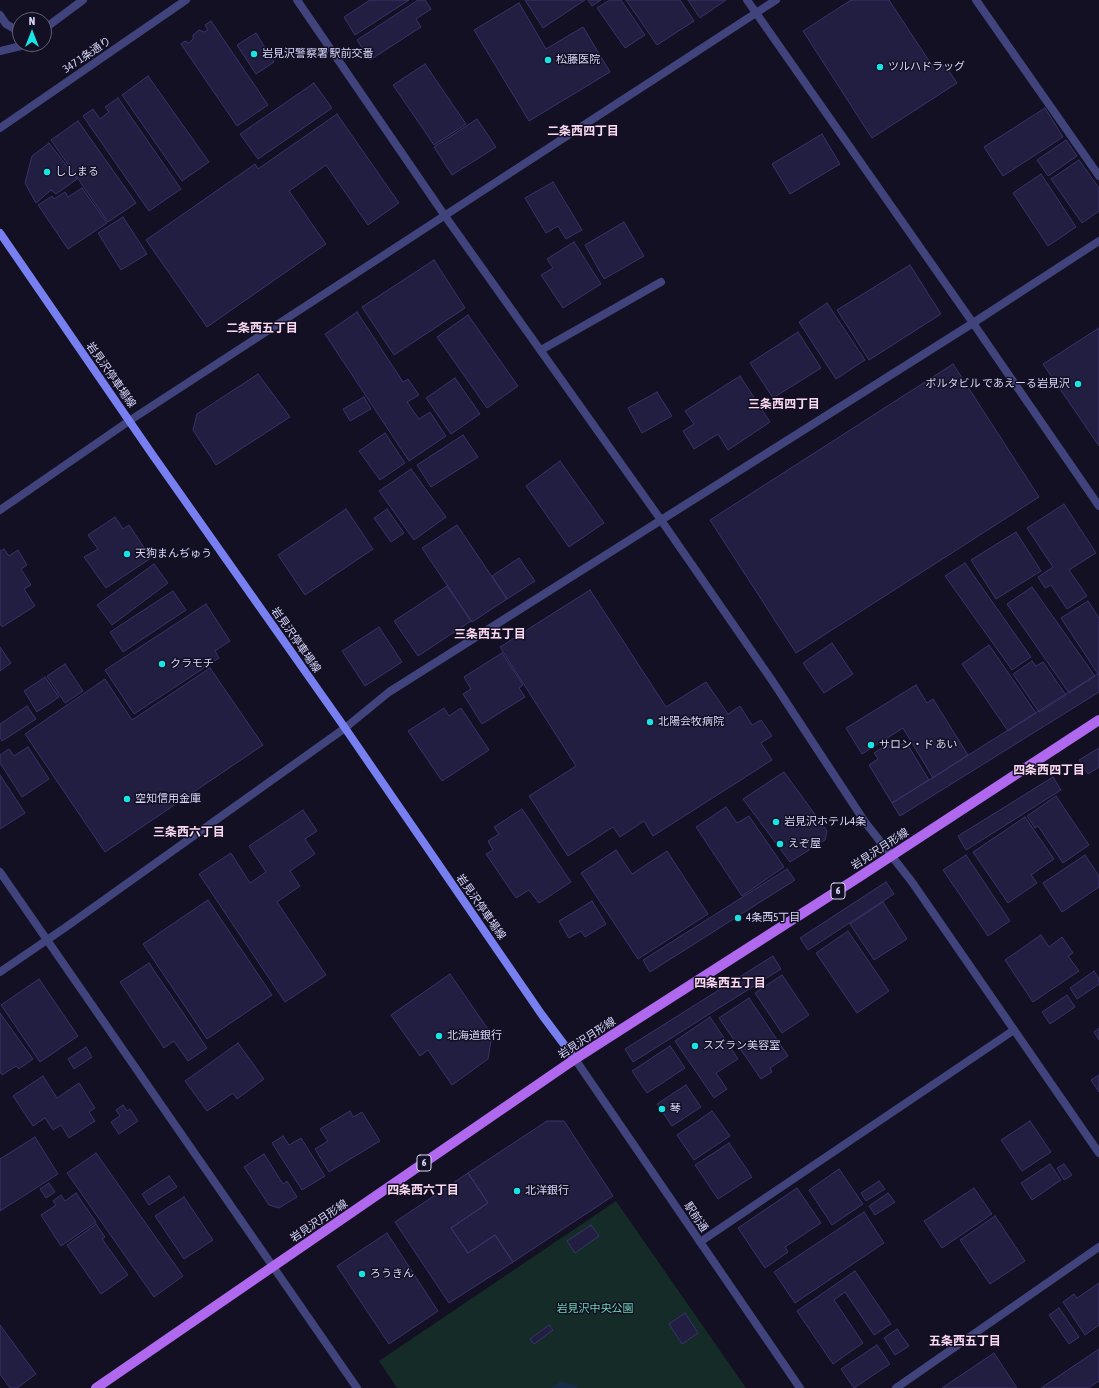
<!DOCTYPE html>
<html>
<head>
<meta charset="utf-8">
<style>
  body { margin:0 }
  #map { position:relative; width:1099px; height:1388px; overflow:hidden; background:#121022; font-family:"Asap Condensed",sans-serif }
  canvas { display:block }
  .north { position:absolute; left:12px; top:12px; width:40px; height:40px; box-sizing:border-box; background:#121022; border:1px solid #615f79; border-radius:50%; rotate:0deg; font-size:11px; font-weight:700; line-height:16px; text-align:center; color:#d7d6fb }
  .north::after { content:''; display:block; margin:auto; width:14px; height:18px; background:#18e3e5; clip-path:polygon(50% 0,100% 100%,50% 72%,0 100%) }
</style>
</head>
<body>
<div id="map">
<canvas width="1099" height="1388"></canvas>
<div class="north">N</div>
</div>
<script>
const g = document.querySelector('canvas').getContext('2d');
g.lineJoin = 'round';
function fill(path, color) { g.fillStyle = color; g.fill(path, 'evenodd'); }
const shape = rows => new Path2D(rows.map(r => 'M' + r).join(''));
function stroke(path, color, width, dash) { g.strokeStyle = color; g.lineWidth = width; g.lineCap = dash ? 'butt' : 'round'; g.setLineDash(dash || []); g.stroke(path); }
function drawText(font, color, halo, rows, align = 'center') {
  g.font = font + ' "Asap Condensed","Noto Sans JP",sans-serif'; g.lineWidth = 3; g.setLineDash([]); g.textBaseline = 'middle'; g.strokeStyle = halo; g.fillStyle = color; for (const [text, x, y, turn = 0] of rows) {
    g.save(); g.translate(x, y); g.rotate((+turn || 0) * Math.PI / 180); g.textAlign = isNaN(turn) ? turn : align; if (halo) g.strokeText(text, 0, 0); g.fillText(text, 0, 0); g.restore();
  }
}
fill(shape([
  [616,1201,746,1388,397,1388,379,1361]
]), '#142b28');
fill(shape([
  [561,1381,575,1385,578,1388,551,1388]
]), '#152d47');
const building = shape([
  [370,0,409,0,355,35,344,17,370,0],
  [418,0,425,0,431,9,416,19,421,27,370,60,357,40,418,0],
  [525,0,585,0,543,28,525,0],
  [588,0,601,0,592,6,588,0],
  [610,0,621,0,645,35,625,48,597,8,610,0],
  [626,0,680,0,694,21,657,45,626,0],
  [688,0,726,0,700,18,688,0],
  [851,0,889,0,935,70,945,65,957,83,872,138,803,31,851,0],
  [519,3,546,49,583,27,610,72,529,121,474,30,519,3],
  [211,21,268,105,237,126,181,44,185,41,189,43,193,39,193,35,199,30,204,32,208,30,205,25,211,21],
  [256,33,274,62,256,74,237,45,256,33],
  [425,64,466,124,434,145,393,85,425,64],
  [148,76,209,162,182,181,122,95,148,76],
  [314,83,332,108,258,159,240,134,314,83],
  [118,98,181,189,149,211,83,116,93,109,100,119,109,112,105,107,118,98],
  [1045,108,1063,137,1003,176,984,147,1045,108],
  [337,114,399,203,368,225,326,165,289,191,326,244,207,327,146,240,255,164,258,169,337,114],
  [477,119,496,147,452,175,434,147,477,119],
  [78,121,136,203,108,222,51,140,78,121],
  [822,134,840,164,790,194,772,164,822,134],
  [1066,140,1077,156,1048,176,1037,160,1066,140],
  [49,143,77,179,56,194,51,190,36,203,25,183,32,156,49,143],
  [1079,160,1099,188,1099,211,1082,223,1051,179,1079,160],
  [1041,174,1076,227,1048,246,1013,193,1041,174],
  [553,182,582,230,566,239,558,226,546,233,525,198,553,182],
  [82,188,107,223,68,249,38,205,52,196,54,199,65,192,68,197,82,188],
  [123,217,147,254,121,270,98,233,123,217],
  [624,222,644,256,604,279,585,245,624,222],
  [574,242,601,284,563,308,541,275,553,268,547,259,574,242],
  [434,260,465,308,394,355,362,307,434,260],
  [910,265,941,314,869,360,837,310,910,265],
  [827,303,865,360,836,379,799,322,827,303],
  [357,312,403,382,408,379,419,395,407,402,419,419,430,412,446,436,409,461,325,334,357,312],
  [468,315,518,386,487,408,437,337,468,315],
  [1099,328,1099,446,1043,364,1099,328],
  [798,332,821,368,773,398,750,363,798,332],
  [953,364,1039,497,796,653,710,520,953,364],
  [258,374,290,417,216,465,193,430,197,414,258,374],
  [740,376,770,422,728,450,718,434,694,449,683,431,694,424,685,411,740,376],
  [455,378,480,414,451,434,426,398,455,378],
  [657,392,672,416,642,433,628,408,657,392],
  [364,397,371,409,350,421,343,409,364,397],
  [385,433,405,463,380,480,359,451,385,433],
  [463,435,478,457,431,487,417,465,463,435],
  [560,461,604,523,569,547,526,486,560,461],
  [411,469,446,517,414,540,379,491,411,469],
  [1064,504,1096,553,1069,570,1087,596,1067,609,1051,585,1045,588,1038,577,1053,567,1027,528,1064,504],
  [346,509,373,549,305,595,278,555,346,509],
  [387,509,404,533,391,542,374,518,387,509],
  [115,517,123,529,129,525,151,558,106,588,84,557,98,549,88,535,115,517],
  [457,525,507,599,472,622,422,548,457,525],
  [1016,532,1041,571,996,599,971,560,1016,532],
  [4,549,9,556,18,550,27,565,21,569,31,585,24,589,35,606,2,627,0,624,0,551,4,549],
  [519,558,535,581,507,599,492,576,519,558],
  [965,563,1031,657,1012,670,945,576,965,563],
  [154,564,168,583,112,625,97,605,154,564],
  [447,586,471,621,418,656,394,621,447,586],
  [1032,587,1095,676,1069,693,1007,604,1032,587],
  [590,590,666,707,706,682,728,714,740,706,752,725,761,720,772,736,761,743,772,760,653,836,644,821,620,837,613,827,568,856,529,796,576,766,500,647,590,590],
  [173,591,186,610,123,652,110,632,173,591],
  [1088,601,1099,618,1099,673,1098,674,1061,618,1088,601],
  [206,604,230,641,215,651,219,658,134,714,105,670,206,604],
  [379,627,402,662,365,686,342,651,379,627],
  [832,643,853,674,824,693,803,663,832,643],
  [989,645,1036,713,1008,731,962,664,989,645],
  [0,647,11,663,0,671,0,647],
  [502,653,523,685,519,688,525,697,482,724,463,694,471,689,464,677,502,653],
  [1032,661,1036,666,1043,662,1066,695,1039,712,1013,674,1032,661],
  [65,664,83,691,65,703,47,676,65,664],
  [210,668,263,745,105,852,25,734,105,679,132,720,210,668],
  [1099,673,1099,692,900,816,892,803,1099,673],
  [45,677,59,697,37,712,24,691,45,677],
  [916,685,927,703,933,699,968,755,933,778,903,728,862,754,846,728,916,685],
  [27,706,36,719,2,741,0,737,0,724,27,706],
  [444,708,449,716,461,708,489,750,442,781,408,731,444,708],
  [906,742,929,780,892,803,869,765,878,759,874,753,888,744,892,750,906,742],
  [28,747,49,779,22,797,0,763,0,755,9,749,14,756,28,747],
  [1099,748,1099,767,1088,774,1079,760,1099,748],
  [784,772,827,831,825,840,790,862,743,799,784,772],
  [0,775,25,813,0,829,0,775],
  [1053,777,1061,790,966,850,958,836,1053,777],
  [1056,796,1089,845,1063,863,1038,826,1035,828,1027,816,1056,796],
  [726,807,737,823,749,816,784,867,742,896,696,827,726,807],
  [522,809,571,882,539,903,529,890,516,898,486,854,493,850,488,841,499,834,494,827,522,809],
  [303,810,317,831,305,839,315,854,290,871,300,886,277,902,326,975,285,1002,199,874,231,853,250,883,266,872,249,846,303,810],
  [1025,817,1054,859,1031,875,1037,883,1008,903,973,852,1025,817],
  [616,850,632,874,667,851,708,914,638,959,581,873,616,850],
  [966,855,1010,921,988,936,943,870,966,855],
  [1085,855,1099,876,1099,887,1062,912,1043,883,1085,855],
  [787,869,795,880,650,972,643,960,787,869],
  [886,882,894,894,808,950,800,938,886,882],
  [208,900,272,995,207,1039,143,944,208,900],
  [592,901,606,924,585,937,581,931,569,938,559,921,592,901],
  [883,902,907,939,874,960,850,924,883,902],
  [848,931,889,991,857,1013,816,953,848,931],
  [1041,935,1049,947,1062,937,1073,953,1068,956,1079,971,1033,1002,1005,960,1041,935],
  [773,956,781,969,633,1062,625,1049,773,956],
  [149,963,207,1048,188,1061,174,1041,164,1048,120,982,149,963],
  [1094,971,1099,979,1099,984,1077,999,1070,988,1094,971],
  [450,974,492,1035,488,1059,452,1085,428,1050,420,1056,391,1015,450,974],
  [782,975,809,1015,782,1033,755,993,782,975],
  [39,979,78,1036,40,1062,1,1005,39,979],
  [1067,995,1075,1007,1050,1024,1042,1012,1067,995],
  [749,998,788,1056,770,1068,772,1072,761,1079,719,1018,749,998],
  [0,1013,33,1059,19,1069,16,1066,2,1075,0,1072,0,1013],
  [710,1017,738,1059,716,1073,727,1089,714,1098,675,1041,710,1017],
  [1099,1028,1099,1040,1094,1032,1099,1028],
  [238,1043,264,1079,237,1099,233,1093,207,1111,185,1081,238,1043],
  [670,1046,685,1068,647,1093,632,1071,670,1046],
  [86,1047,92,1057,74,1069,68,1059,86,1047],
  [1099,1075,1099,1092,1091,1080,1099,1075],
  [43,1076,57,1098,79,1083,95,1108,89,1112,95,1121,69,1138,61,1125,53,1130,45,1118,33,1126,13,1096,43,1076],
  [686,1085,701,1107,672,1126,657,1104,686,1085],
  [123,1105,127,1111,130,1109,138,1121,119,1134,111,1122,120,1116,116,1110,123,1105],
  [350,1111,353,1117,362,1112,380,1141,329,1172,315,1149,328,1141,320,1129,350,1111],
  [712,1111,730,1136,694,1160,677,1135,712,1111],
  [547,1121,564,1121,613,1196,513,1262,495,1235,468,1253,451,1228,488,1203,468,1173,547,1121],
  [1030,1121,1051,1152,1022,1171,1001,1140,1030,1121],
  [283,1136,289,1145,301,1138,325,1176,302,1190,272,1143,283,1136],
  [35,1137,58,1174,0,1211,0,1159,35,1137],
  [729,1143,752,1177,718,1199,695,1165,729,1143],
  [96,1153,183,1276,154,1297,67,1173,96,1153],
  [264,1154,283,1184,287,1181,297,1197,279,1208,269,1205,244,1167,264,1154],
  [1050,1164,1061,1180,1032,1200,1021,1183,1050,1164],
  [1064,1164,1072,1175,1064,1180,1057,1168,1064,1164],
  [839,1169,863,1204,832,1225,809,1190,839,1169],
  [468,1173,488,1203,451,1228,468,1253,495,1235,513,1262,449,1303,395,1222,468,1173],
  [169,1176,177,1187,149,1205,142,1194,169,1176],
  [879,1181,885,1189,866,1201,861,1193,879,1181],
  [49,1183,55,1192,46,1198,40,1189,49,1183],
  [797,1188,821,1223,785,1247,788,1252,765,1268,738,1228,797,1188],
  [974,1188,992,1214,942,1248,924,1221,974,1188],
  [76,1193,96,1222,61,1246,41,1215,56,1205,53,1201,61,1195,65,1201,76,1193],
  [888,1193,895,1202,875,1215,869,1206,888,1193],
  [184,1197,213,1240,184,1259,155,1216,184,1197],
  [864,1212,884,1243,795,1303,774,1272,864,1212],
  [995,1216,1025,1261,990,1284,960,1240,995,1216],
  [96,1224,105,1237,102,1239,128,1275,101,1294,67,1245,96,1224],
  [591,1225,599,1236,575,1253,567,1241,591,1225],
  [387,1233,438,1311,389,1344,337,1266,387,1233],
  [855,1271,891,1324,874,1335,845,1292,834,1300,863,1343,833,1364,797,1311,855,1271],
  [1099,1283,1099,1325,1085,1335,1063,1302,1074,1294,1077,1298,1099,1283],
  [1059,1308,1079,1337,1069,1344,1049,1315,1059,1308],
  [685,1313,698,1333,682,1344,669,1324,685,1313],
  [0,1325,36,1374,17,1388,10,1388,0,1374,0,1325],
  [549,1325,553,1330,534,1344,530,1339,549,1325],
  [897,1329,909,1346,895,1355,884,1338,897,1329],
  [877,1345,890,1364,854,1388,841,1369,877,1345],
  [1099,1349,1099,1381,1088,1388,1041,1388,1099,1349],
  [994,1353,1017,1388,942,1388,994,1353]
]);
fill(building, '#221e41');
stroke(building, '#39336b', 1);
stroke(shape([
  [0,15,6,24,20,32],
  [44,29,83,0],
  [0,51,21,46,23,44],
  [700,1242,1014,1030]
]), '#40437c', 8);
stroke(shape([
  [747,0,973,323,1099,506],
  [976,0,1099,176],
  [541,350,661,282],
  [0,510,129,421,776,0],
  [0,972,66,927,345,728,389,692,973,323,1099,241],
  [896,1388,1099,1247]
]), '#40437c', 8);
stroke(shape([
  [297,0,445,216,661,520,771,679,865,822,912,882,1099,1153],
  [0,128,186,0],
  [0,872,357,1388],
  [575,1059,800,1388]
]), '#40437c', 8);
stroke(shape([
  [0,233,152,454,345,728,542,1015,575,1059]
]), '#777ff1', 8);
stroke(shape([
  [96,1388,575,1059,859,877,1099,720]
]), '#b068ef', 10);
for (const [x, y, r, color] of [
  [254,54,4,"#18e3e5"],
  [548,60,4,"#18e3e5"],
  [880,67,4,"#18e3e5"],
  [47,172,4,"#18e3e5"],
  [1078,384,4,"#18e3e5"],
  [127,554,4,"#18e3e5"],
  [162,664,4,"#18e3e5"],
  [650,722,4,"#18e3e5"],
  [871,745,4,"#18e3e5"],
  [127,799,4,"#18e3e5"],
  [776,822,4,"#18e3e5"],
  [780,844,4,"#18e3e5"],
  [738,918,4,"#18e3e5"],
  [439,1036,4,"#18e3e5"],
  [695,1046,4,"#18e3e5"],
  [662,1109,4,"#18e3e5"],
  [517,1191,4,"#18e3e5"],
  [362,1274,4,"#18e3e5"]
]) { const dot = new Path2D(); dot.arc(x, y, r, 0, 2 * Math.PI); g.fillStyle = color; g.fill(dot); stroke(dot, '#121022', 1.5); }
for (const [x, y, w] of [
  [838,891,14],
  [424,1163,14]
]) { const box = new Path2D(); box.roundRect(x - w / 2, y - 8, w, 16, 3); g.fillStyle = '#121022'; g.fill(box); stroke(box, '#d7d6fb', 1); }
drawText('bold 10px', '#d7d6fb', null, [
  ["6",838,891],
  ["6",424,1163]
]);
drawText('11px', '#d7d6fb', '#121022', [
  ["岩見沢警察署 駅前交番",262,54],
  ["松藤医院",556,60],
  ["ツルハドラッグ",888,67],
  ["ししまる",55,172],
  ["ポルタビル であえーる岩見沢",1070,384,"right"],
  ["天狗まんぢゅう",135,554],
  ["クラモチ",170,664],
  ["北陽会牧病院",658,722],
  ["サロン・ド あい",879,745],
  ["空知信用金庫",135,799],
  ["岩見沢ホテル4条",784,822],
  ["えぞ屋",788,844],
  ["4条西5丁目",746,918],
  ["北海道銀行",447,1036],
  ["スズラン美容室",703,1046],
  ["琴",670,1109],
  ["北洋銀行",525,1191],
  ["ろうきん",370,1274]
], 'left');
drawText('11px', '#d7d6fb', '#121022', [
  ["347 1条通り",87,55,-34],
  ["岩見沢停車場線",111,375,55],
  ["岩見沢停車場線",296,640,55],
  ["岩見沢月形線",880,849,-33],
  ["岩見沢停車場線",481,907,55],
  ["岩見沢月形線",587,1038,-33],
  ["駅前通",696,1217,56],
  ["岩見沢月形線",319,1221,-34]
]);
drawText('11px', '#69d3af', '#121022', [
  ["岩見沢中央公園",595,1309]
]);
drawText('bold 12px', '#fbd8f1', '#121022', [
  ["二条西四丁目",583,131],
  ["二条西五丁目",262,328],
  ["三条西四丁目",784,404],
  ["三条西五丁目",490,634],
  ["四条西四丁目",1049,770],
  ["三条西六丁目",189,832],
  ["四条西五丁目",730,983],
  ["四条西六丁目",423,1190],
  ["五条西五丁目",965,1341]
]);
</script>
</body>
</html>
